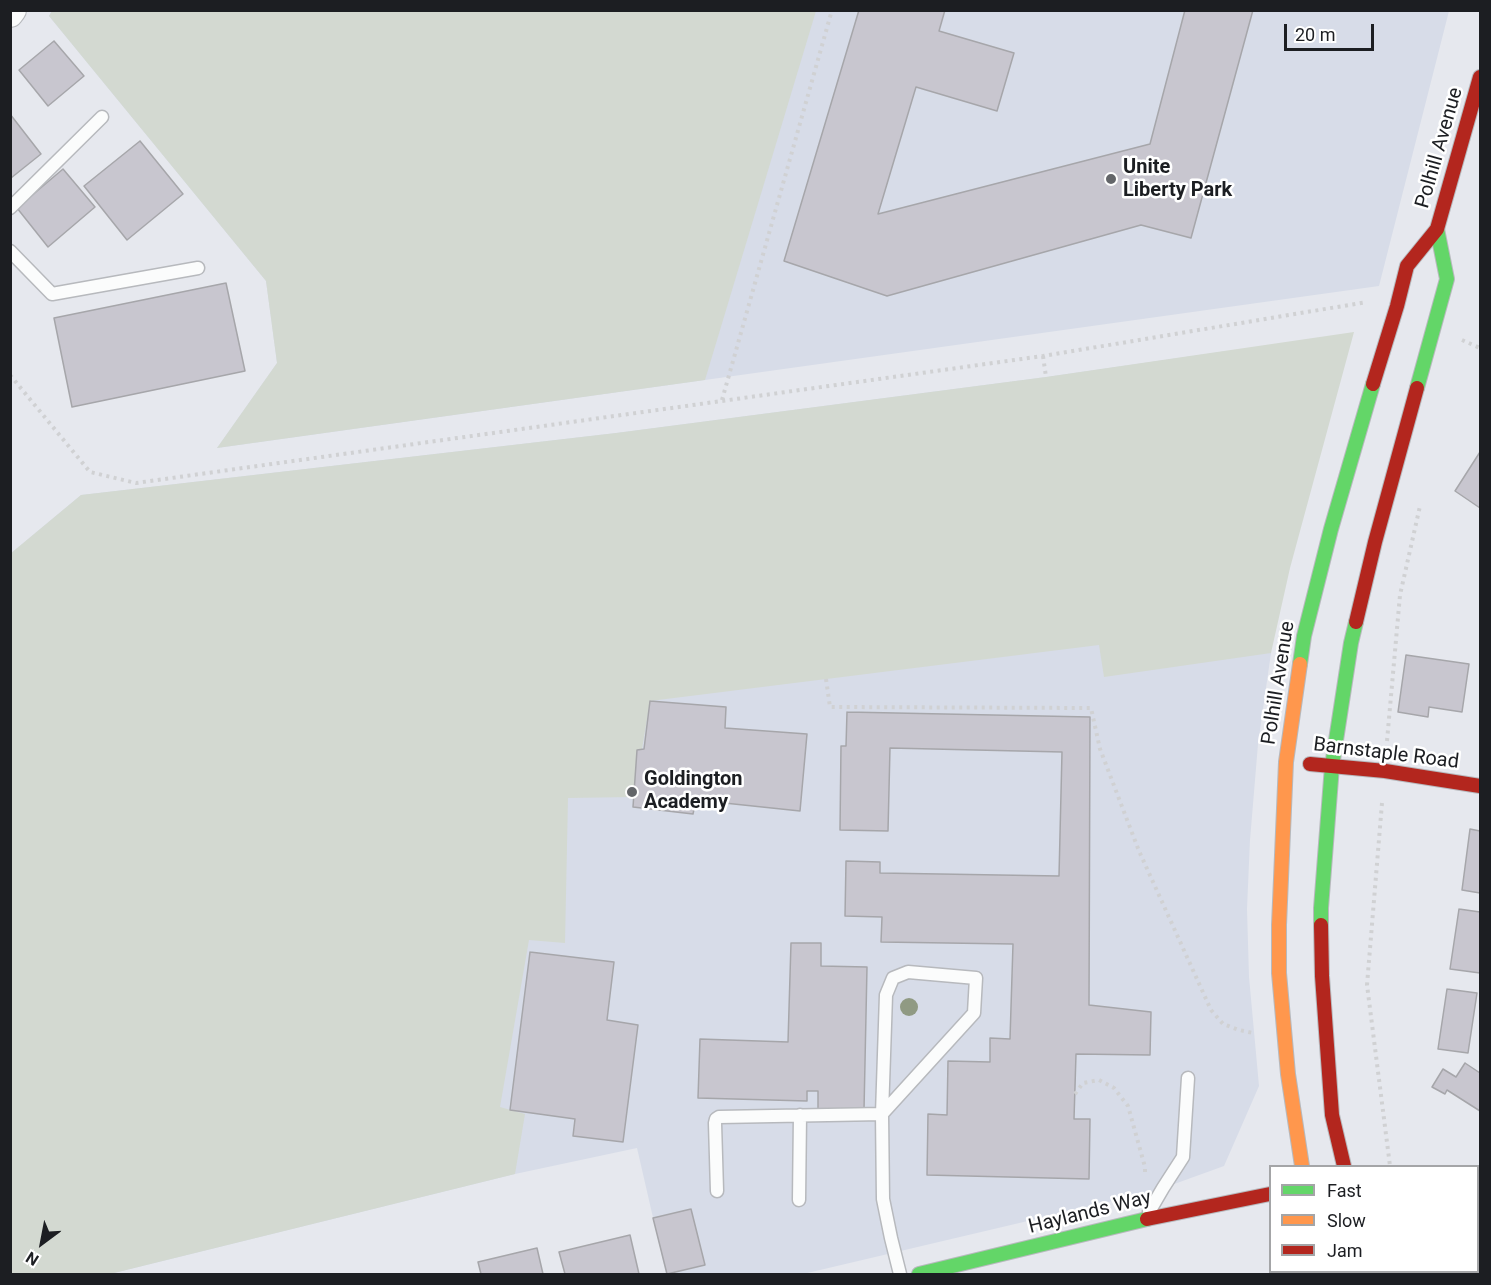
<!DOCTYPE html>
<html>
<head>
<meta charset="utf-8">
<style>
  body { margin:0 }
  #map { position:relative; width:1491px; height:1285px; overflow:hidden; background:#e6e8ee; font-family:Roboto,sans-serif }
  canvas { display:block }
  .frame { position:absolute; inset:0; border:12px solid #1c1e22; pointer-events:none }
  .legend { position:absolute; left:1269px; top:1165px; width:210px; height:108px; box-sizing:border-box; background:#fff; border:2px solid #a4a5a7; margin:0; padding:8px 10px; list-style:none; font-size:18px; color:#1c1e22 }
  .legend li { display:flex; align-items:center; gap:12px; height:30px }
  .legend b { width:30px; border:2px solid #a4a5a7 }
  .north { position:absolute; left:12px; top:1213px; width:60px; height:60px; -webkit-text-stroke:4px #fff; paint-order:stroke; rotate:212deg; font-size:16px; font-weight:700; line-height:24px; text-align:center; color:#1c1e22 }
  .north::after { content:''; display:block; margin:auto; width:21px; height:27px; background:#1c1e22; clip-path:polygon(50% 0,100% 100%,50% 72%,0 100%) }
  .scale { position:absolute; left:1284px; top:24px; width:90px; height:27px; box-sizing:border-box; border:3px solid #1c1e22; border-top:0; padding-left:8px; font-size:18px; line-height:21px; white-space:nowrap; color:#1c1e22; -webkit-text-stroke:4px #fff; paint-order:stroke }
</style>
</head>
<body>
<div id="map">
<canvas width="1491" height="1285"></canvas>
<div class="frame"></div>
<ul class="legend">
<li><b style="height:8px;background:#63d668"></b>Fast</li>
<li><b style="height:8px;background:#ff974d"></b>Slow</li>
<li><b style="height:8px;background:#b3261e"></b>Jam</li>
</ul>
<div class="north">N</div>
<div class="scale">20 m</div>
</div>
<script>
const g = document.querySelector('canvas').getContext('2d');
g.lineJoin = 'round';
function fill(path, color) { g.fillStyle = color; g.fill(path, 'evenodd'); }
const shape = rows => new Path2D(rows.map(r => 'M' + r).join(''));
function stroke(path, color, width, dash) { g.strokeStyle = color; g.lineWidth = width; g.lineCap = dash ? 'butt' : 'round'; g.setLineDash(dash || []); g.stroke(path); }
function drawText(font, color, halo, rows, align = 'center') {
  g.font = font + ' Roboto,sans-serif'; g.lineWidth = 5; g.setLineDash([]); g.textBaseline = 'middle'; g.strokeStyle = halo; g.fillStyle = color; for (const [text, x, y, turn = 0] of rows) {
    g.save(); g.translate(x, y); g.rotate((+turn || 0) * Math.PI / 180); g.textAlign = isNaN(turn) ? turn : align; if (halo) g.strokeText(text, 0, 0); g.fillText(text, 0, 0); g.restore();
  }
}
fill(shape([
  [52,10,1449,11,1379,286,217,448,277,363,266,281,49,16],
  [1227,351,1271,653,1258,744,1250,840,1247,909,1249,977,1259,1086,1224,1166,1155,1191,803,1274,666,1274,637,1148,515,1174,110,1274,11,1274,10,554,81,495,616,433,1046,377]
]), '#d7dce8');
fill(shape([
  [52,11,52,10,816,11,705,380,217,448,277,363,266,281,49,16],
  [1354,332,1290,568,1271,653,1104,677,1099,645,650,701,634,797,568,798,565,943,529,940,500,1107,525,1114,515,1174,110,1274,11,1274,10,554,81,495,616,433,1046,377]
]), '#d3d9d1');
const building = shape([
  [859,10,945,10,939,31,1014,53,997,111,916,87,878,214,1150,144,1185,10,1253,10,1191,238,1141,225,887,296,784,261,859,10],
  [54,41,84,76,48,106,19,70,54,41],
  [10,114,41,154,11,178,10,178,10,114],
  [140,141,183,194,127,240,84,186,140,141],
  [63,169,95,207,48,247,17,208,63,169],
  [226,283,245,371,72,407,54,318,226,283],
  [1480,452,1480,508,1455,491,1480,452],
  [1406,655,1469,664,1462,712,1429,707,1428,717,1398,712,1406,655],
  [650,701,726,707,725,728,807,734,800,811,696,800,693,814,633,807,637,750,644,749,650,701],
  [847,712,1090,717,1089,1005,1151,1012,1150,1055,1076,1054,1074,1119,1090,1119,1089,1179,927,1175,928,1114,947,1115,948,1061,990,1062,990,1038,1010,1039,1013,944,881,942,882,917,845,916,846,861,880,862,880,873,1059,876,1062,752,890,748,888,831,840,830,841,746,846,746,847,712],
  [1470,829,1480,831,1480,893,1462,890,1470,829],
  [1459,909,1480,912,1480,973,1450,969,1459,909],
  [791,943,821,943,821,966,867,967,864,1110,818,1109,818,1091,807,1091,807,1101,698,1098,700,1039,788,1042,791,943],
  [530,952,614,962,607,1020,638,1025,623,1142,573,1136,575,1119,510,1110,530,952],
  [1447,989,1477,993,1468,1053,1438,1049,1447,989],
  [1465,1063,1480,1073,1480,1111,1447,1090,1445,1094,1432,1087,1443,1069,1456,1077,1465,1063],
  [691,1209,705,1265,667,1274,653,1218,691,1209],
  [630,1235,639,1274,565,1274,559,1252,630,1235],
  [537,1248,543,1274,481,1274,478,1262,537,1248]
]);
fill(building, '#c8c6cf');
stroke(building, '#a6a6aa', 1.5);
const lane = shape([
  [10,208,102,117],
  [10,251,52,294,198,268],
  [717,1191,715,1123,716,1119,719,1117,882,1114,974,1013,976,978,908,972,893,978,886,995,882,1114,883,1199,891,1238,900,1274],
  [799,1200,800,1115],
  [1149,1212,1163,1188,1183,1157,1188,1078]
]);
const street = shape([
  [10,14,13,10]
]);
const fast = shape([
  [1417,388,1447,279,1437,229],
  [1300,664,1304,636,1331,529,1373,384],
  [1321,925,1321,908,1332,766,1351,643,1356,622],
  [1326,1272,1327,1274],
  [1371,1272,1372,1274],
  [919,1274,1147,1219]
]);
const slow = shape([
  [1300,664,1286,762,1279,925,1279,973,1288,1074,1302,1166]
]);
const jam = shape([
  [1373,384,1397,306,1407,266,1437,229,1480,77],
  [1356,622,1375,542,1417,388],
  [1310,764,1385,771,1480,786],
  [1321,925,1322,976,1332,1115,1344,1166],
  [1147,1219,1270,1194]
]);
stroke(lane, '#b7b9bd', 15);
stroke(street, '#b7b9bd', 28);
stroke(fast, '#b7b9bd', 16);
stroke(slow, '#b7b9bd', 16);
stroke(jam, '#b7b9bd', 16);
stroke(shape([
  [1462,340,1480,348],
  [1043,356,1046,377],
  [10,375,90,472,136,483,1043,356,1367,302],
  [722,400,832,10],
  [826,679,830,707,1091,708,1100,749,1139,851,1211,1010,1223,1024,1239,1030,1253,1033],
  [1387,741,1400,595,1420,506],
  [1382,803,1367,985,1390,1166],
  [1075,1094,1083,1083,1099,1080,1114,1088,1128,1106,1145,1167,1145,1173],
  [1417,1272,1418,1274]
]), '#d0d1d3', 4, [3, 4.5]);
stroke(lane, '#fbfcfc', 12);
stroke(street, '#fbfcfc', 26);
stroke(fast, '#63d668', 14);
stroke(slow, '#ff974d', 14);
stroke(jam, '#b3261e', 14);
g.fillStyle = '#909a83';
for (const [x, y] of [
  [909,1007]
]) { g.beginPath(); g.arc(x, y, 9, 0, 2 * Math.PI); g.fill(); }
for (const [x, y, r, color] of [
  [1111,179,6,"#636569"],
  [632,792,6,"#636569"]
]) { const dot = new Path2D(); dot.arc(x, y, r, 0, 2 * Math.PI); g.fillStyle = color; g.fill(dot); stroke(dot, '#fff', 2); }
drawText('20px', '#1c1e22', '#fff', [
  ["Polhill Avenue",1440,148,-74],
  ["Polhill Avenue",1279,683,-81],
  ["Barnstaple Road",1386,754,7],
  ["Haylands Way",1090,1213,-14]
]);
drawText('bold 20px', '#1c1e22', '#fff', [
  ["Unite",1123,168],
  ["Liberty Park",1123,191],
  ["Goldington",644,780],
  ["Academy",644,803]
], 'left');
</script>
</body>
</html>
